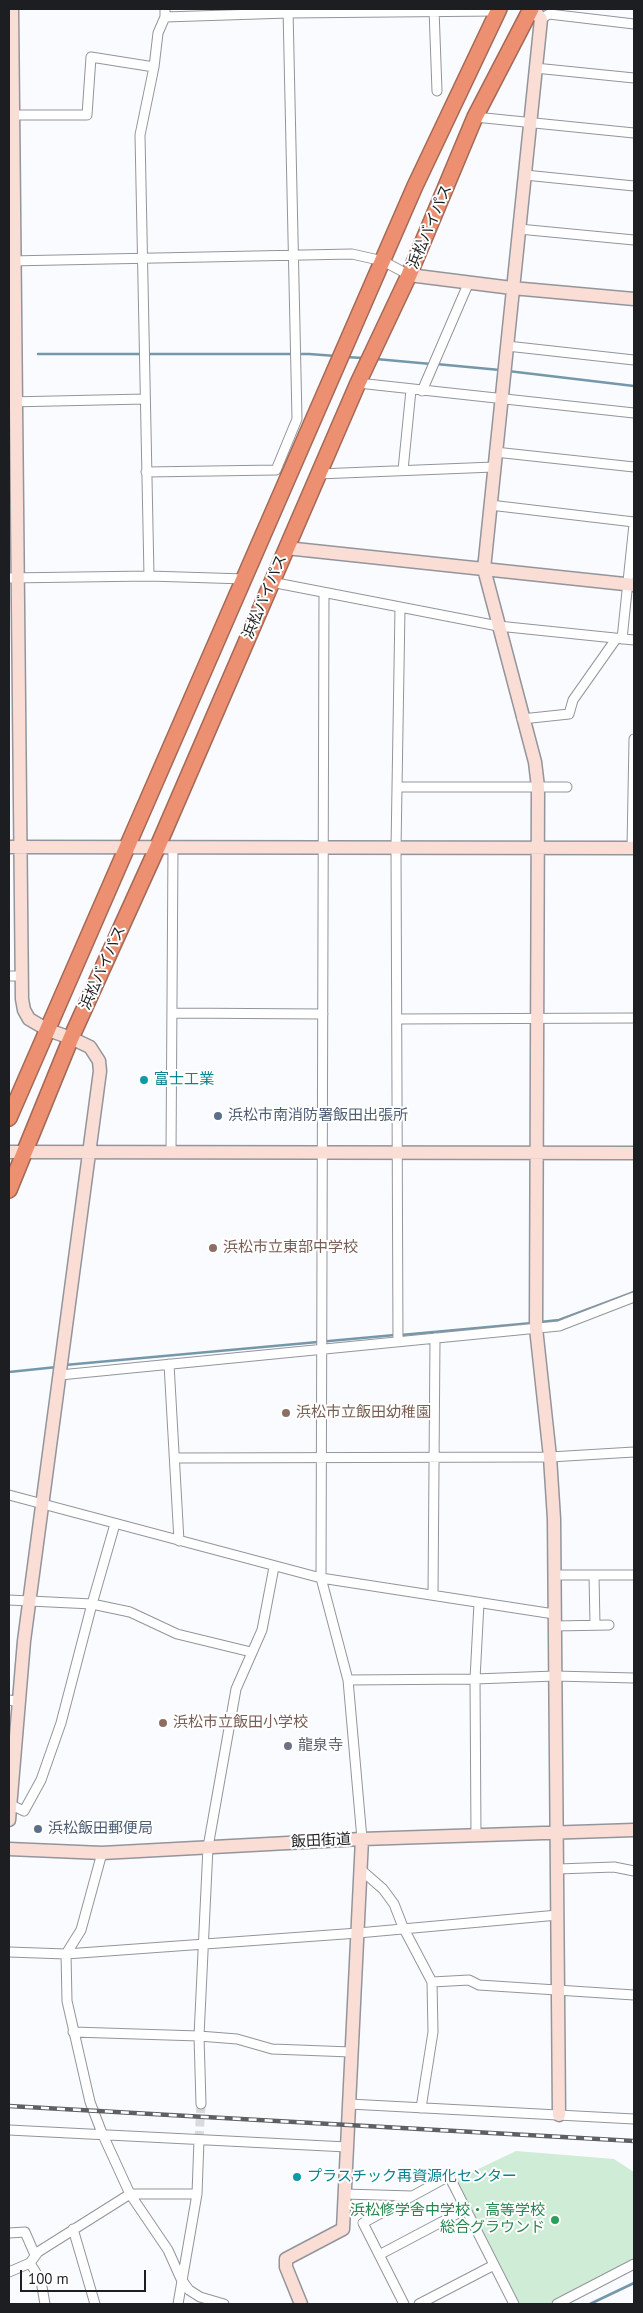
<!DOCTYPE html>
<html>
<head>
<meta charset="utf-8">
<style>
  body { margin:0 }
  #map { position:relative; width:643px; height:2313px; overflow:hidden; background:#fafbff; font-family:"PT Sans",sans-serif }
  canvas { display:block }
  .frame { position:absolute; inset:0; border:10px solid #1d1e21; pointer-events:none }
  .scale { position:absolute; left:20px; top:2270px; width:126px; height:22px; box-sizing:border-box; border:2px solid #1d1e21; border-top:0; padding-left:6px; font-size:15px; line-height:18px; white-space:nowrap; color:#1d1e21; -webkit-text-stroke:4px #fff; paint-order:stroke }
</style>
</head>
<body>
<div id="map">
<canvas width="643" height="2313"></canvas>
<div class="frame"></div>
<div class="scale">100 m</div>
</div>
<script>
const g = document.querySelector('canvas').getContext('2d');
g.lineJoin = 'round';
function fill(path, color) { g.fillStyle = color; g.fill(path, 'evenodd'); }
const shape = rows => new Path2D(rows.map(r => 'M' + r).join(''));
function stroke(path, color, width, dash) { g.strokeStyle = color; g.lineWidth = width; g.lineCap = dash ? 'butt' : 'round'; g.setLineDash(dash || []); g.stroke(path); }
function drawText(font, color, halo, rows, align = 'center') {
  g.font = font + ' "PT Sans","Noto Sans JP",sans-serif'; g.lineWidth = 4; g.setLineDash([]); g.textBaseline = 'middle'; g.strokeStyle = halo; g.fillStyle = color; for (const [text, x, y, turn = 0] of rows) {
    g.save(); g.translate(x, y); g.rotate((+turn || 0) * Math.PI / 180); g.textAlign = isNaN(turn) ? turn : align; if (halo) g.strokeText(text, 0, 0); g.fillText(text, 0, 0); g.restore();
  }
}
fill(shape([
  [516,2151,614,2159,634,2172,634,2260,549,2304,518,2304,455,2180]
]), '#cfecd7');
stroke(shape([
  [38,354,309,354,336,356],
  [346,357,363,358],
  [376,359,431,364],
  [436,364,500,370],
  [508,371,634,386],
  [540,1322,559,1320,634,1292],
  [401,1335,532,1323],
  [65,1365,395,1335],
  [9,1372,57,1367],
  [590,2304,634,2283]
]), '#7498a9', 2.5);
stroke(shape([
  [199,2140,201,2104]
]), '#d9dade', 9, [9, 4.5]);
const street = shape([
  [434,9,437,91],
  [165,17,288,13,498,11],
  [541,19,549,14,634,24],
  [535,68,634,78],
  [10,115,87,115,91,57,154,67],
  [475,117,634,133],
  [525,175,634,186],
  [519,229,634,240],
  [9,261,352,254,383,261,409,275],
  [507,346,634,360],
  [358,383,634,413],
  [422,391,469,282],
  [9,402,145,399],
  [495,452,634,467],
  [403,470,411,390],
  [146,472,276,470,297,419,288,9],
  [318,474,494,467],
  [490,505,634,522],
  [149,576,140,135,154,67,158,33,165,17,165,9],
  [9,578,149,576,245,579],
  [271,582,498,626,634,640],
  [324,594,321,1578,348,1680,362,1839],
  [622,639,634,524],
  [522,719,569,714,573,700,616,639],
  [397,787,567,787],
  [632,848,634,739],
  [9,976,21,976],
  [172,1013,323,1014],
  [397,1019,634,1018],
  [171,1152,173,847],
  [398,1341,396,848,400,608],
  [169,1364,179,1541],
  [60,1375,559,1326,634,1297],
  [175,1458,550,1457,634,1452],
  [9,1495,321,1578,554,1614],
  [554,1575,634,1575],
  [594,1575,595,1625],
  [433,1595,435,1338],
  [9,1600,92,1604,130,1612,177,1634,251,1652],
  [554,1626,609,1625],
  [348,1680,475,1679,555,1676,634,1678],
  [9,1700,19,1702],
  [9,1804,24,1811,41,1780,61,1723,92,1604,115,1524],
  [476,1836,475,1679,479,1603],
  [102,1853,81,1930,66,1954,67,2001,90,2102,102,2133,130,2194,168,2250,181,2279,189,2290,200,2297,224,2304],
  [360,1869,383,1889,394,1904,403,1927,432,1982,433,2032,421,2108],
  [558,1869,614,1867,634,1871],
  [9,1952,66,1954,358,1933,558,1915],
  [432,1982,469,1980,479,1985,634,1995],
  [73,2032,199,2036,237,2039,272,2049,351,2052],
  [201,2104,199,2036,208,1847,236,1689,262,1630,274,1567],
  [349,2104,634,2119],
  [9,2130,347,2147],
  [344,2194,412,2196],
  [73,2229,95,2304],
  [9,2233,25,2232,35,2255],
  [379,2255,466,2209],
  [30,2263,41,2281,45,2304],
  [9,2272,30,2263,38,2252,130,2194,197,2194],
  [178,2304,197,2194,199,2140],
  [404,2304,363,2223,449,2176,514,2304],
  [419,2304,494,2265],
  [557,2304,634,2264]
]);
const secondary = shape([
  [533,9,541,19,484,569,535,762,538,787,536,1328,550,1457,554,1519,559,2115],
  [409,275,512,288,634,299],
  [286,548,634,585],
  [9,847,634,848],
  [9,1152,634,1153],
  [9,1820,24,1641,100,1071,99,1061,90,1047,71,1038,48,1030,29,1019,24,1010,22,999,12,9],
  [9,1849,102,1853,362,1839,634,1830],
  [301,2304,286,2267,286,2259,343,2229,362,1839]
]);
const highway = shape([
  [9,1118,415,186,499,9],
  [9,1190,71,1038,158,846,358,383,409,275,475,117,531,9]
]);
stroke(street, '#93959d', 11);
stroke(secondary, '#93959d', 15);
stroke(highway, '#a46856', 18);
stroke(street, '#fff', 9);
stroke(secondary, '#faded5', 12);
stroke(highway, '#ed9072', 15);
const rail = shape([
  [9,2106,634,2141]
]);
stroke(rail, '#5e5f62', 4.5);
stroke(rail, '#fff', 2.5, [8]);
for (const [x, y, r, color] of [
  [144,1080,5,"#0f9aa8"],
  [218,1116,5,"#5c6f8a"],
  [213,1248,5,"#8d6e63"],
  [286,1413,5,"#8d6e63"],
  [163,1723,5,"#8d6e63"],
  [288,1746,5,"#6b7280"],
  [38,1829,5,"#5c6f8a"],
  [297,2177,5,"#0f9aa8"],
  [555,2220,5,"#2e9e5b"]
]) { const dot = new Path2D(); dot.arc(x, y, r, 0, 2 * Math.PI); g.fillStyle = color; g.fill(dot); stroke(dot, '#fff', 2); }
drawText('15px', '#1d1e21', '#fff', [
  ["浜松バイパス",430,227,-67],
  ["浜松バイパス",265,597,-67],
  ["浜松バイパス",103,968,-66],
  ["飯田街道",321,1841,-3]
]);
drawText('15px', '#0d838f', '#fff', [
  ["富士工業",154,1080],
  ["プラスチック再資源化センター",307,2177]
], 'left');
drawText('15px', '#4e5e75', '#fff', [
  ["浜松市南消防署飯田出張所",228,1116],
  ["浜松飯田郵便局",48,1829]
], 'left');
drawText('15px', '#785e54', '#fff', [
  ["浜松市立東部中学校",223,1248],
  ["浜松市立飯田幼稚園",296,1413],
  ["浜松市立飯田小学校",173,1723]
], 'left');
drawText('15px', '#5b616d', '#fff', [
  ["龍泉寺",298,1746]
], 'left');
drawText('15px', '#27864d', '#fff', [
  ["浜松修学舎中学校・高等学校",545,2211],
  ["総合グラウンド",545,2228]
], 'right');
</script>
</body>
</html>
